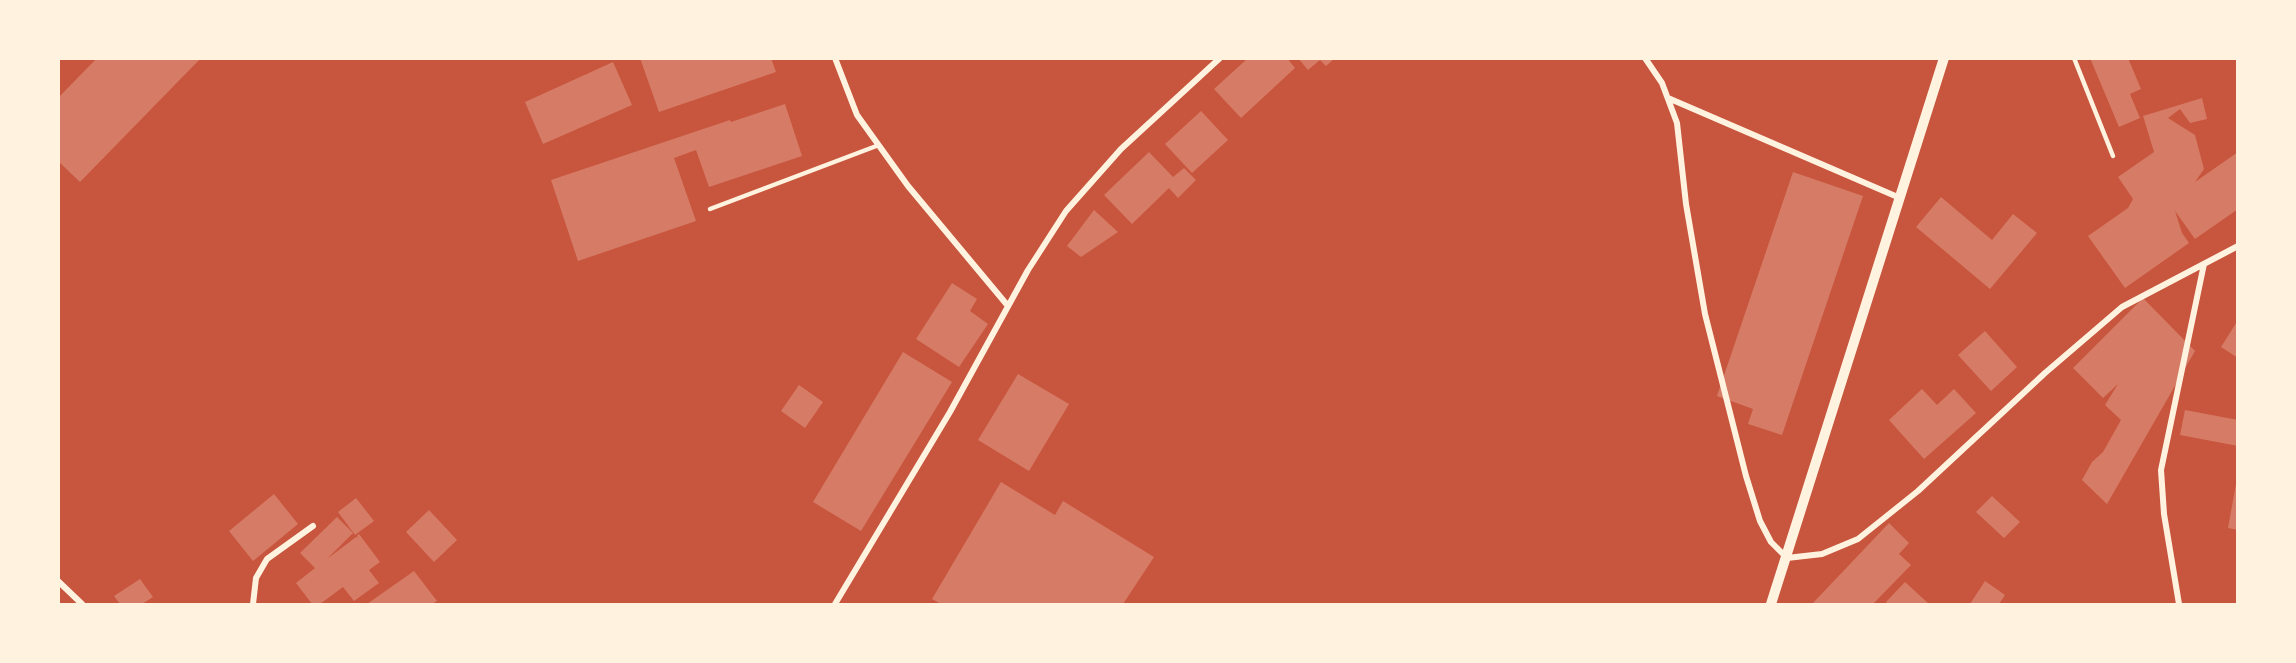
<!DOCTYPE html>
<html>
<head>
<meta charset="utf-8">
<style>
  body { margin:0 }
  #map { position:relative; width:2296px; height:663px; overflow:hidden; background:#c8553d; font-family:Jost,sans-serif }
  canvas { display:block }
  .frame { position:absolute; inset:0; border:60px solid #fff3e0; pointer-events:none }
</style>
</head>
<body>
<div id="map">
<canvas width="2296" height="663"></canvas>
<div class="frame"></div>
</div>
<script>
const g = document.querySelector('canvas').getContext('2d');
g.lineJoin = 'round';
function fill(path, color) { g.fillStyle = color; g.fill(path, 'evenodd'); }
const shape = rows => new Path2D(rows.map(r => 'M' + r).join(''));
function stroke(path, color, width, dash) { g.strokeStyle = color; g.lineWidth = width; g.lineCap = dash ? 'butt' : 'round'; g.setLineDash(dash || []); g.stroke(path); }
fill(shape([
  [97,58,201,58,80,182,58,161,58,98],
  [640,58,771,58,776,72,659,112],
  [1248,58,1287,58,1295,68,1241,118,1214,89],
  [1298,58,1335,58,1326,66,1320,60,1308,70],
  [2090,58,2128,58,2141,89,2130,94,2140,118,2119,127],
  [613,62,632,105,543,144,525,102],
  [2202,98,2207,119,2190,123,2180,109,2168,118,2195,135,2204,169,2195,182,2238,152,2238,209,2195,239,2175,211,2182,233,2189,243,2125,288,2088,236,2128,208,2133,199,2118,177,2154,152,2143,116],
  [785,104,802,156,709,187,696,150,674,158,696,221,578,261,551,180,730,120,731,122],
  [1201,111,1228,140,1192,173,1165,144],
  [1149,152,1173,177,1184,168,1196,180,1178,198,1169,188,1132,224,1104,195],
  [1793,172,1863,196,1782,435,1748,424,1753,409,1717,396],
  [1941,197,1992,240,2013,214,2037,233,1990,289,1916,227],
  [1094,210,1118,232,1081,257,1067,246],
  [952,283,977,299,970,311,988,324,959,367,916,339],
  [2143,298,2195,351,2107,504,2082,480,2092,462,2103,452,2121,420,2105,405,2118,384,2103,398,2073,368],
  [2238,320,2238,358,2221,347],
  [1985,331,2017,367,1991,391,1958,355],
  [903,352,952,382,861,531,813,502],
  [1018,374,1069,404,1029,471,978,440],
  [799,385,823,402,805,428,781,411],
  [1922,389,1937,405,1954,389,1976,413,1924,459,1889,420],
  [2185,410,2238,420,2238,446,2180,435],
  [1001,482,1055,515,1063,501,1154,557,1123,604,941,604,932,599],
  [2236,484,2238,484,2238,530,2228,528],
  [274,494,298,524,253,561,229,531],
  [1992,496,2020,522,2004,538,1976,512],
  [356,498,374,521,355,535,338,512],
  [429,510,457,540,434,562,406,532],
  [337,517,353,533,327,559,356,537,358,538,357,536,359,534,380,562,369,570,379,583,354,601,343,587,320,604,312,604,296,583,315,568,300,553],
  [1889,523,1909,543,1899,554,1911,565,1873,604,1812,604],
  [414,571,437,601,432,604,367,604],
  [140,579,153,597,142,604,120,604,114,596],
  [1985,581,2005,595,1999,604,1970,604],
  [1905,582,1929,604,1888,604,1886,602]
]), '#d67c66');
stroke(shape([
  [2074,58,2113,156],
  [710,209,879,145]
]), '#fff3e0', 4.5);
stroke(shape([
  [835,58,857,115,908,186,1008,306],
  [1645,58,1662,83,1677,123,1686,204,1705,314,1746,476,1760,521,1771,542,1787,558,1822,554,1858,539,1918,491,2045,373,2122,307,2238,246],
  [1668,98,1900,198],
  [58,581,82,604],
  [253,604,256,578,267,559,313,526],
  [835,604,950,412,1028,270,1066,211,1121,149,1220,58],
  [2179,604,2164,514,2161,470,2204,264]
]), '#fff3e0', 6);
stroke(shape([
  [1771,604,1944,58]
]), '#fff3e0', 10);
</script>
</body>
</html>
